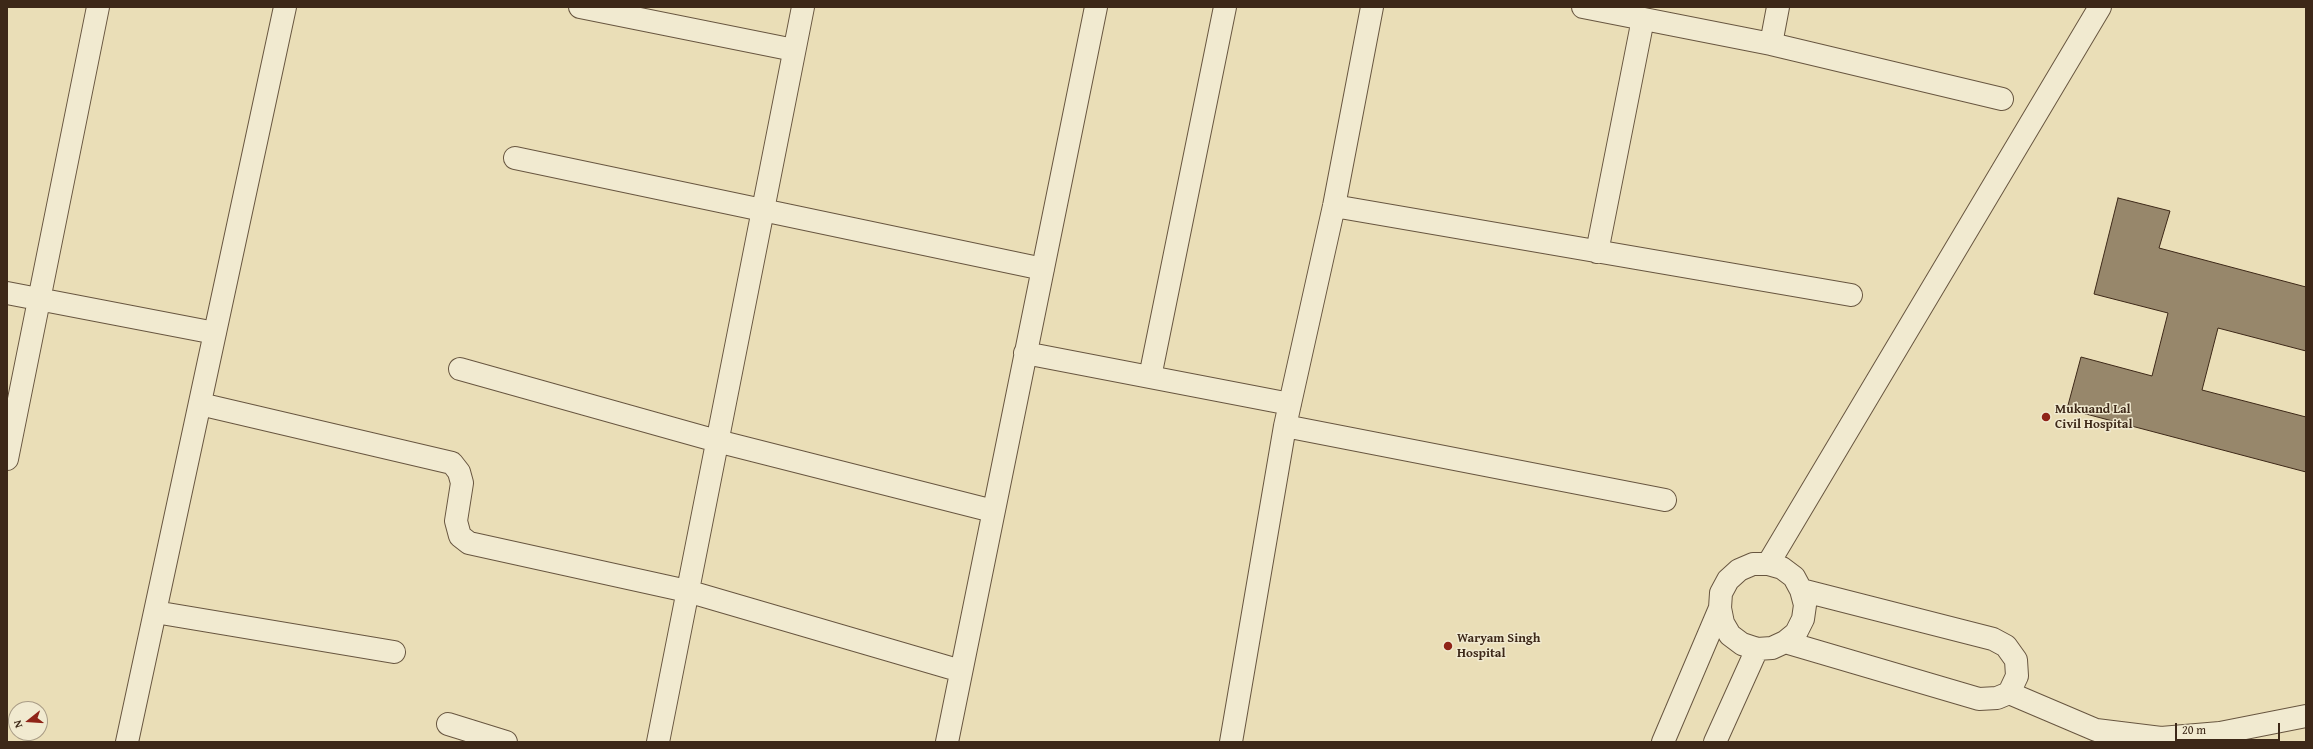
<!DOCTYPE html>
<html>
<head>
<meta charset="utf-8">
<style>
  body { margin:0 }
  #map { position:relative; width:2313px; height:749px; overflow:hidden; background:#eadeb7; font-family:"Gentium Book Plus",serif }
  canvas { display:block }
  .frame { position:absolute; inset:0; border:8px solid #3d2818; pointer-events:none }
  .north { position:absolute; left:8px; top:701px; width:40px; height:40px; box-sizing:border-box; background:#f1ead0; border:1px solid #a99c86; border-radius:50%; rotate:253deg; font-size:11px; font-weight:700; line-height:16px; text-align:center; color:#3d2818 }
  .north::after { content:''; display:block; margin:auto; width:14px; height:18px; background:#8f2418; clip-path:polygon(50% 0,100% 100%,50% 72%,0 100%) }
  .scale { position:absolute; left:2175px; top:723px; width:105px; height:18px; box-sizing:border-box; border:2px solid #3d2818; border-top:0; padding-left:5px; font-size:12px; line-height:14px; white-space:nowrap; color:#3d2818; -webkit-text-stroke:3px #f1ead0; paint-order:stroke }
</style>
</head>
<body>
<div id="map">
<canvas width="2313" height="749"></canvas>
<div class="frame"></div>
<div class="north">N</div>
<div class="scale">20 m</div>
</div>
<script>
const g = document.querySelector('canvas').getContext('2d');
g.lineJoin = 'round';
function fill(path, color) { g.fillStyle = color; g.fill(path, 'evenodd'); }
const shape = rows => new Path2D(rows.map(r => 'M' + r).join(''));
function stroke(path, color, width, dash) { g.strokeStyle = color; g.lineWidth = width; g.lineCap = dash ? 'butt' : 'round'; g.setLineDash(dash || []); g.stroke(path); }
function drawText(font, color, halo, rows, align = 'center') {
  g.font = font + ' "Gentium Book Plus",serif'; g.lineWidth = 3; g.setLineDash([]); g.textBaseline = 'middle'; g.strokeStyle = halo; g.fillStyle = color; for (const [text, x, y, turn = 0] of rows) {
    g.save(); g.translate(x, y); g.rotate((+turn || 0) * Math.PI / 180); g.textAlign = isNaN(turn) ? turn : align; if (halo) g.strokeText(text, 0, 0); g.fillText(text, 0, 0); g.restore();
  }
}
const building = shape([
  [2118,198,2170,211,2159,248,2306,287,2306,351,2218,328,2202,390,2306,417,2306,472,2067,409,2081,357,2152,376,2168,313,2094,294,2118,198]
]);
fill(building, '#97876b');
stroke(building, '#3d2818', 1);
const minor = shape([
  [580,7,794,50],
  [1583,7,1771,44,2002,99],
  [1771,44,1778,7],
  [515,158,1043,269],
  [1334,206,1851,295],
  [1597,252,1643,19],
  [7,293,215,333],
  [1025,353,1290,404],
  [460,369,717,441,993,511],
  [1150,377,1225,7],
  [200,404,452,463,459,472,462,483,456,521,460,536,469,543,687,591,961,671],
  [1285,426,1665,500],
  [7,459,98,7],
  [1768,564,2100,7],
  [155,612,394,652],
  [1785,642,1979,699,1997,698,2009,693,2017,676,2016,660,2006,646,1993,639,1801,590],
  [2009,693,2096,730,2161,738,2220,733,2306,716],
  [448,724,506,742],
  [127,742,285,7],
  [658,742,803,7],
  [947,742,1096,7],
  [1231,742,1285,426,1334,206,1372,7],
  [1663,742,1720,608,1721,593,1728,580,1739,570,1753,564,1768,564,1782,568,1794,577,1801,590,1805,605,1803,619,1796,633,1785,642,1772,648,1757,649,1742,644,1730,635,1723,623,1720,608],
  [1715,742,1757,649]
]);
stroke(minor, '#685640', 24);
stroke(minor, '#f1ead0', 22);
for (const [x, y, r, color] of [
  [2046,417,5,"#8f2418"],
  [1448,646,5,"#8f2418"]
]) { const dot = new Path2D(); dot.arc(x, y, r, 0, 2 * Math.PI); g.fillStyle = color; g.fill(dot); stroke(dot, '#f1ead0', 1.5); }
drawText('bold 13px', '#3d2818', '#f1ead0', [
  ["Mukuand Lal",2055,410],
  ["Civil Hospital",2055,425],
  ["Waryam Singh",1457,639],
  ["Hospital",1457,654]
], 'left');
</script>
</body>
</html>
